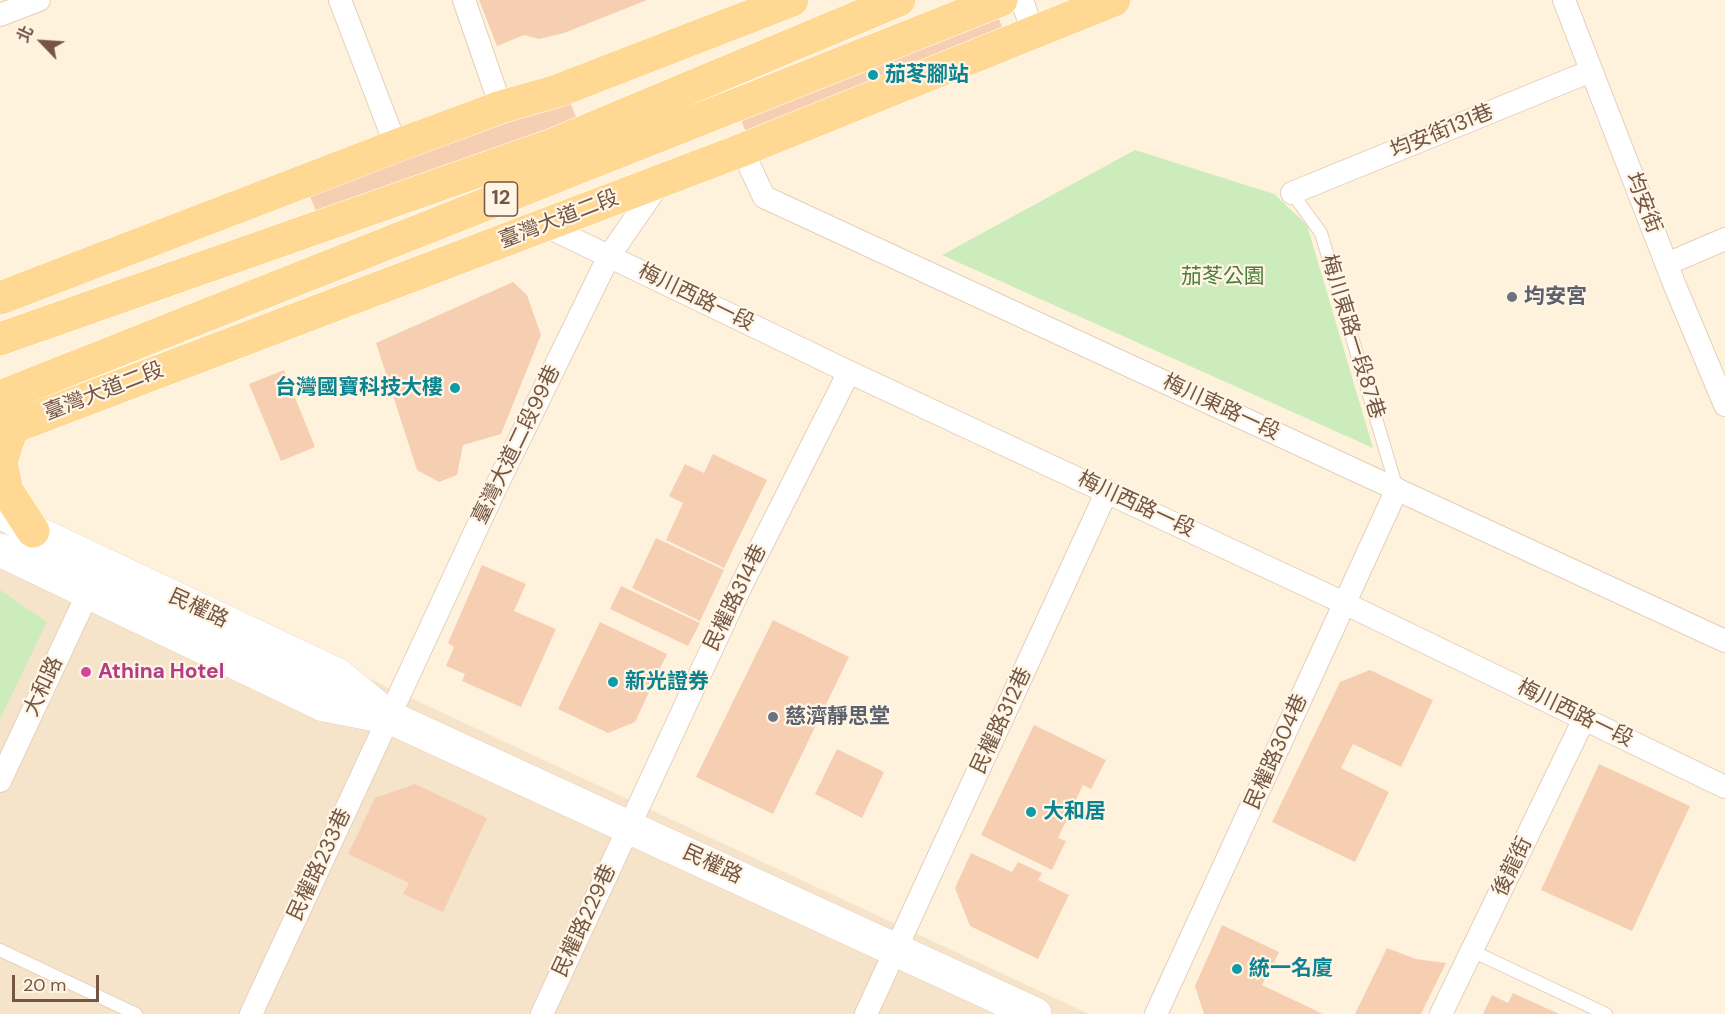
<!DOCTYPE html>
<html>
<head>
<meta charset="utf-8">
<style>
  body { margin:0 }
  #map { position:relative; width:1725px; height:1014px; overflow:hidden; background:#fef2dc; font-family:"DM Sans","Noto Sans TC",sans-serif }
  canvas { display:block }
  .north { position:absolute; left:12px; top:12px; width:60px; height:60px; -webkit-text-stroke:4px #fff5e5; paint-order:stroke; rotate:295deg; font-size:16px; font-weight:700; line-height:24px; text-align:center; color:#755644 }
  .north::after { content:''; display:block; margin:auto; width:21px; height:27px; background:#755644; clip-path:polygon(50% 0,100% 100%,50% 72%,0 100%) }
  .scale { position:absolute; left:12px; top:975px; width:87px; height:27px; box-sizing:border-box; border:3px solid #755644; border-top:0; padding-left:8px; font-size:18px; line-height:21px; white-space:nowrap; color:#755644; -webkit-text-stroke:4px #fff5e5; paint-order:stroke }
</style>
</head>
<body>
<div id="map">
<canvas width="1725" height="1014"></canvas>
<div class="north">北</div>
<div class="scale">20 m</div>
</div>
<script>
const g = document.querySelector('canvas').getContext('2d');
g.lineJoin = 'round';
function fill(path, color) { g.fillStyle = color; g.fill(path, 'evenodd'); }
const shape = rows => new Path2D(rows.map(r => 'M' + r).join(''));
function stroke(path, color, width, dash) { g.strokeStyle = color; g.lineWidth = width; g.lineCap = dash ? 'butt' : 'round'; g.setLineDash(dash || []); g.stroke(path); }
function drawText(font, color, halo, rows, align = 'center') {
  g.font = font + ' "DM Sans","Noto Sans TC",sans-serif'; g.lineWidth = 4.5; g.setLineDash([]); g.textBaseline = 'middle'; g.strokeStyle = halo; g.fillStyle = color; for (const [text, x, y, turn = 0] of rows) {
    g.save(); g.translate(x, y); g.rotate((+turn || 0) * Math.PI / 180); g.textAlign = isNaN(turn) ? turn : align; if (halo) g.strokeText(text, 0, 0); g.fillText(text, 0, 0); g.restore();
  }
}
fill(shape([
  [20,516,1089,1014,0,1014,0,525]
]), '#f6e4ca');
fill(shape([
  [1135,150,1274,194,1307,225,1373,448,942,255],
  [0,590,47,622,0,719]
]), '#cdecbb');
fill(shape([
  [479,0,647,0,564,33,539,39,524,35,497,46],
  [995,8,1007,41,750,143,737,109],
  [567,94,578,122,320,221,309,194],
  [513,282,527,295,541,335,501,434,463,445,457,475,439,482,417,470,376,343],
  [284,370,315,447,281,461,249,384],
  [713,454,767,480,724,568,666,540,683,503,669,496,685,464,704,473],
  [656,538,724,570,700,621,632,588],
  [482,565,526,584,514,611,556,629,521,707,462,681,465,674,446,666,454,647,448,643],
  [621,586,700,623,688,646,610,609],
  [773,620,849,657,773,814,696,777],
  [600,622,667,654,635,722,608,733,558,709],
  [1370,670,1433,700,1401,767,1353,744,1341,768,1389,792,1355,862,1272,822,1340,682],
  [1034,725,1106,760,1091,789,1083,785,1058,838,1066,841,1052,870,981,835],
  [837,749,884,772,862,818,815,794],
  [1599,764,1690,806,1632,931,1541,890],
  [415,784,487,818,443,912,403,894,409,883,348,854,375,798],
  [971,853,1012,872,1018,862,1042,873,1038,880,1069,895,1038,959,970,926,955,888],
  [1222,925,1279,952,1262,985,1323,1014,1204,1014,1195,986],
  [1387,948,1416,959,1446,963,1421,1014,1355,1014],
  [1513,993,1559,1014,1483,1014,1492,995,1508,1003]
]), '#f6cfb2');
const lane = shape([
  [1292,193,1321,233,1397,489],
  [0,950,136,1014],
  [1472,951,1606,1014]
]);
const street = shape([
  [340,0,396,146],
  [464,0,501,107],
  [1022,0,1033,33],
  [1564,0,1675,286,1725,405],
  [0,15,39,0],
  [742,150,764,197,1725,641],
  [1292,193,1591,71],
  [546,226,849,372,1344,603,1725,787],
  [1667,264,1725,239],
  [0,781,88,593],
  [251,1014,495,489,609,256,661,181],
  [542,1014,740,588,849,372],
  [866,1014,1107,491],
  [1156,1014,1397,489],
  [1441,1014,1584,719]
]);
const secondary = shape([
  [0,511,33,531,338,675,389,717,1035,1014],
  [0,550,324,705,387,717]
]);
const primary = shape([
  [0,298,396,146,501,107,560,90,792,0],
  [0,339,555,144,899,0],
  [0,397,1001,0],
  [17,412,1,462,7,491,33,531],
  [0,432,742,150,1114,0]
]);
stroke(lane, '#e4cfbb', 14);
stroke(street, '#e4cfbb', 24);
stroke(secondary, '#ead0b8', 34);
stroke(primary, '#fff', 34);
stroke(lane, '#fff', 12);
stroke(street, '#fff', 22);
stroke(secondary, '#fff', 33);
stroke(primary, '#ffd993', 33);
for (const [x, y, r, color] of [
  [873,75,6,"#0f9aa8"],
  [1512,297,6,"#6b7280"],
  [455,388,6,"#0f9aa8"],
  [86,672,6,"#d1479c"],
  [613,682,6,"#0f9aa8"],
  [773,717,6,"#6b7280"],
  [1031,812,6,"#0f9aa8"],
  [1237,969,6,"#0f9aa8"]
]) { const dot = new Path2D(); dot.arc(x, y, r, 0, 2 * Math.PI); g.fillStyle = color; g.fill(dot); stroke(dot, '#fff5e5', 2); }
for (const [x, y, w] of [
  [501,199,33]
]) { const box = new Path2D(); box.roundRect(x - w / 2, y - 17, w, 34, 4.5); g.fillStyle = '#fff5e5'; g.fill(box); stroke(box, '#755644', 1.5); }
drawText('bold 20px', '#755644', null, [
  ["12",501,199]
]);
drawText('bold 21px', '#0d838f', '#fff5e5', [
  ["茄苳腳站",885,75],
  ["台灣國寶科技大樓",443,388,"right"],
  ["新光證券",625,682],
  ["大和居",1043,812],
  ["統一名廈",1249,969]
], 'left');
drawText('21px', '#755644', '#fff5e5', [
  ["均安街131巷",1442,132,-22],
  ["均安街",1643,203,69],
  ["臺灣大道二段",559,220,-21],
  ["梅川西路一段",696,298,26],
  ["梅川東路一段87巷",1352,337,73],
  ["臺灣大道二段",104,392,-21],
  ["梅川東路一段",1221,408,25],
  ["臺灣大道二段99巷",517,445,-64],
  ["梅川西路一段",1136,505,25],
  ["民權路314巷",736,598,-64],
  ["民權路",198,609,25],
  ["大和路",44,687,-65],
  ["梅川西路一段",1575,714,26],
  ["民權路312巷",1002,721,-65],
  ["民權路304巷",1277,752,-66],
  ["民權路233巷",320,865,-65],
  ["民權路",712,865,25],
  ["後龍街",1513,867,-64],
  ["民權路229巷",585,921,-65]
]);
drawText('21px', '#4c7c3a', '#fff5e5', [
  ["茄苳公園",1223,277]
]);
drawText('bold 21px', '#5b616d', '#fff5e5', [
  ["均安宮",1524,297],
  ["慈濟靜思堂",785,717]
], 'left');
drawText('bold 21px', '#b23c85', '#fff5e5', [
  ["Athina Hotel",98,672]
], 'left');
</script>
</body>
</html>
